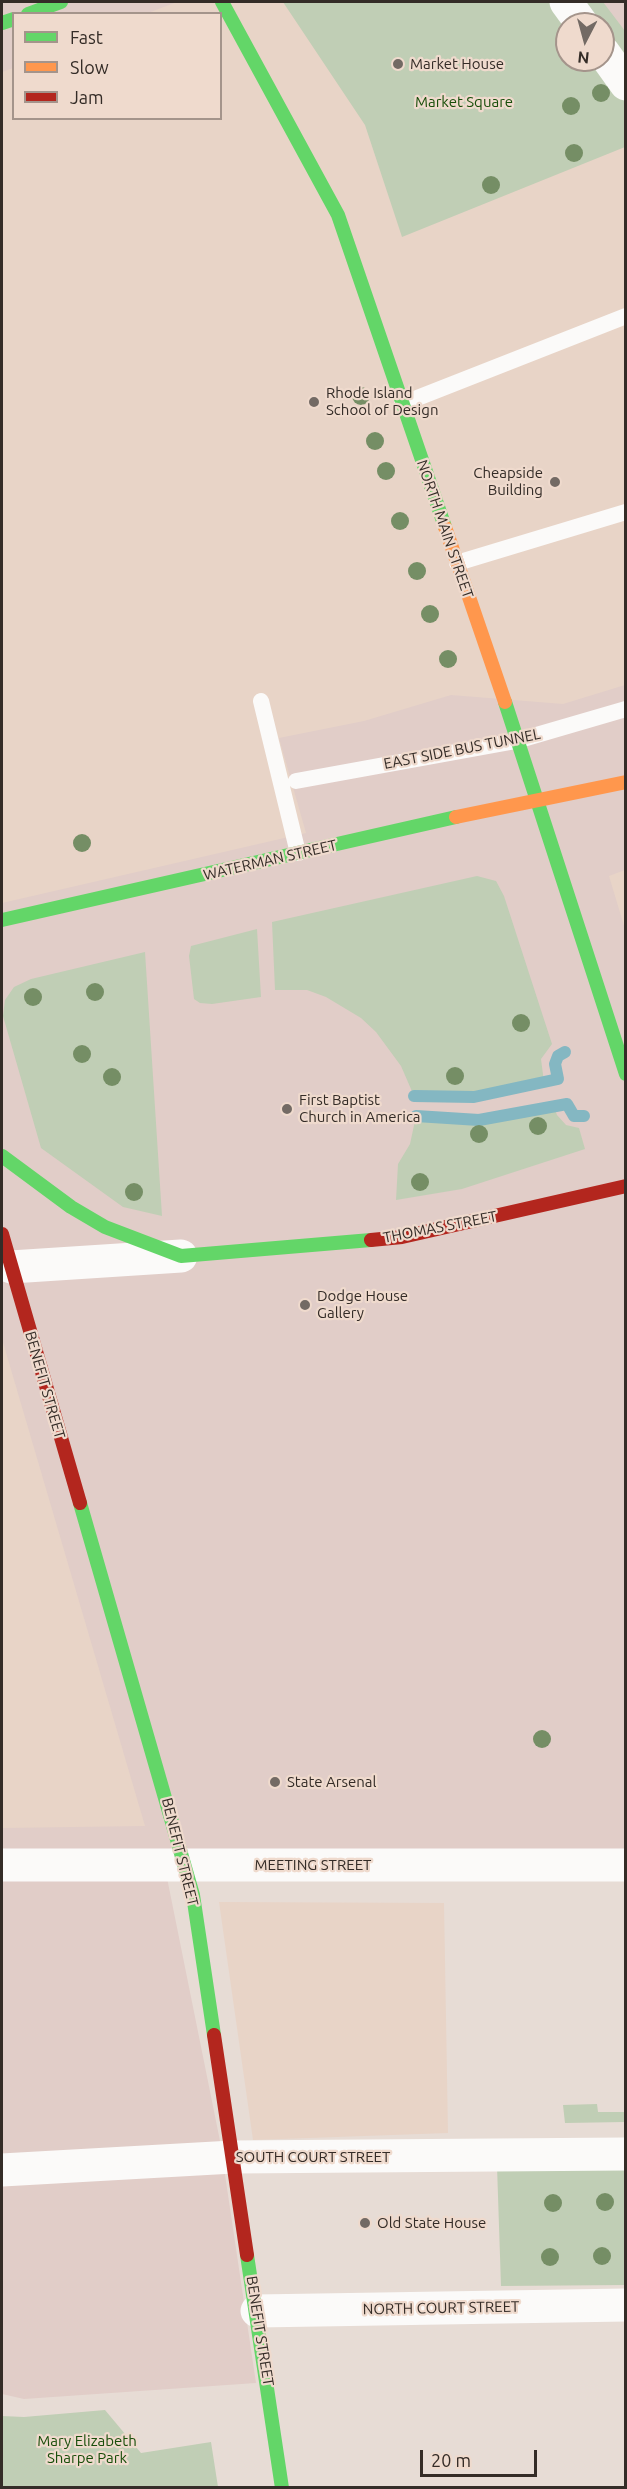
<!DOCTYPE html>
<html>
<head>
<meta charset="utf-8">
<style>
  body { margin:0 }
  #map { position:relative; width:627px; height:2489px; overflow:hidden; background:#e7dcd5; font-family:Ubuntu,sans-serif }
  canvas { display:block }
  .frame { position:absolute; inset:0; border:3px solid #342c27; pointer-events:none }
  .legend { position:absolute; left:12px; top:12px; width:210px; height:108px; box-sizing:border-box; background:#efdacd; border:2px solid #a4948b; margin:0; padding:8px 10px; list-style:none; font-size:18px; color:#342c27 }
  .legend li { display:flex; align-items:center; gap:12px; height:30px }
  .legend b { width:30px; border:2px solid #a4948b }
  .north { position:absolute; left:555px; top:12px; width:60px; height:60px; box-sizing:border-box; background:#efdacd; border:2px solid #a4948b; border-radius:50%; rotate:186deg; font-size:16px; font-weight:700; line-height:24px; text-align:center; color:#342c27 }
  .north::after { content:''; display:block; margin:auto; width:21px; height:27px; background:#736a64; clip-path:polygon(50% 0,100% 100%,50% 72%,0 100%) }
  .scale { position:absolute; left:420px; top:2450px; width:117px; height:27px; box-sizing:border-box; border:3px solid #342c27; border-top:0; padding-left:8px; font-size:18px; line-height:21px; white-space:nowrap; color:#342c27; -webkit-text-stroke:4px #efdacd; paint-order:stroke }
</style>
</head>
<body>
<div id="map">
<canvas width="627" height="2489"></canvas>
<div class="frame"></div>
<ul class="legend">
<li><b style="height:8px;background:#63d668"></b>Fast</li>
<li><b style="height:8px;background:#ff974d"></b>Slow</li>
<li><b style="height:8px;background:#b3261e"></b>Jam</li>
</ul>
<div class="north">N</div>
<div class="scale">20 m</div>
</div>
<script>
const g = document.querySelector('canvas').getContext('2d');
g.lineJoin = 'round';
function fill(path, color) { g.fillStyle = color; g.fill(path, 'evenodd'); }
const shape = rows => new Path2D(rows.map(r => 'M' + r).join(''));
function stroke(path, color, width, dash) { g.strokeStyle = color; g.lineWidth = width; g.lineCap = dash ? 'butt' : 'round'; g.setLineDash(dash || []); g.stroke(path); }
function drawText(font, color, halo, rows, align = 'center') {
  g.font = font + ' Ubuntu,sans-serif'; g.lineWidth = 4.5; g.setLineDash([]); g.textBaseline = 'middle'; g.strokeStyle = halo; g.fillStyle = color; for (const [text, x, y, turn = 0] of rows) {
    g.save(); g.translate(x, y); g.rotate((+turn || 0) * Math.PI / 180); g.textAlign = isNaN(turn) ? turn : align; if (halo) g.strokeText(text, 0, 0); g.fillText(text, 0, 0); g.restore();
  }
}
fill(shape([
  [2,2,625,2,625,1857,164,1863,220,2141,256,2383,24,2399,2,2394],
  [14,14,220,14,220,118,14,118],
  [567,24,603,24,603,60,567,60]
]), '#e1cdc8');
fill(shape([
  [177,2,537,2,567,60,625,109,625,685,563,704,451,695,364,721,279,738,306,833,2,903,2,72,13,68,14,118,220,118,220,14,148,13],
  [625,870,626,870,625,929,609,876],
  [2,1339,145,1826,2,1828],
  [219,1902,444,1903,448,2133,253,2140]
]), '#e8d4c7');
fill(shape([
  [283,2,603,2,625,31,625,147,402,237,365,125],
  [567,24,603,24,603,60,567,60],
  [477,876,496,881,504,896,552,1044,541,1059,544,1082,474,1097,414,1096,401,1066,376,1032,361,1018,326,997,307,990,275,990,272,922],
  [257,929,261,997,212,1004,200,1003,194,999,189,956,191,946],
  [145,952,162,1216,123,1207,41,1148,3,1016,5,1000,14,987,31,979],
  [554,1107,557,1115,566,1125,579,1128,585,1149,462,1189,396,1200,398,1164,410,1144,416,1116,479,1120],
  [597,2104,598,2112,625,2112,625,2122,565,2123,563,2105],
  [625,2163,625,2285,501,2286,497,2166],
  [105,2410,141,2453,211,2442,218,2487,2,2487,2,2416,24,2417]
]), '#c0ceb5');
stroke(shape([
  [414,1096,474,1097,558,1079,555,1064,558,1056,565,1052],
  [416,1116,479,1120,567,1104,574,1116,584,1116]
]), '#84b7c2', 12);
stroke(shape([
  [402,404,626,316],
  [457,563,626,512],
  [261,701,298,853],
  [296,781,516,741,626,709]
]), '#fbfaf9', 16);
stroke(shape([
  [566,2,582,24],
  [603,52,626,84],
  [11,1267,181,1256],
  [2,1865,626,1865],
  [2,2170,233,2157,626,2154],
  [257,2311,626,2305]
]), '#fbfaf9', 33);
stroke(shape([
  [222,2,338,215,445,527],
  [28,14,61,2],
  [2,23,14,19],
  [505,702,626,1074],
  [2,920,456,817],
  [2,1156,71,1207,105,1227,181,1256,371,1240],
  [80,1503,193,1895,214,2035],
  [247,2255,282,2488]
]), '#63d668', 14);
stroke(shape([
  [445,527,505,702],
  [456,817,626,782]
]), '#ff974d', 14);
stroke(shape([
  [2,1234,80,1503],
  [371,1240,402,1237,626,1186],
  [214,2035,247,2255]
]), '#b3261e', 14);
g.fillStyle = '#758e65';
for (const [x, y] of [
  [601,93],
  [571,106],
  [574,153],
  [491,185],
  [361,396],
  [375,441],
  [386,471],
  [400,521],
  [417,571],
  [430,614],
  [448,659],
  [82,843],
  [95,992],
  [33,997],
  [521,1023],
  [82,1054],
  [455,1076],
  [112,1077],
  [538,1126],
  [479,1134],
  [420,1182],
  [134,1192],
  [542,1739],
  [605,2202],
  [553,2203],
  [602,2256],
  [550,2257]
]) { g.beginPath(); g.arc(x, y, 9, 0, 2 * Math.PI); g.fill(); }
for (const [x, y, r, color] of [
  [398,64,6,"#736a64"],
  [314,402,6,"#736a64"],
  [555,482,6,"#736a64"],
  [287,1109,6,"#736a64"],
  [305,1305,6,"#736a64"],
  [275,1782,6,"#736a64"],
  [365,2223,6,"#736a64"]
]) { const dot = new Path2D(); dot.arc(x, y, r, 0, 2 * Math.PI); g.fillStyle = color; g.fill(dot); stroke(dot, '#efdacd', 2); }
drawText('15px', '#342c27', '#efdacd', [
  ["Market House",410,64],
  ["Rhode Island",326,393],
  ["School of Design",326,410],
  ["Cheapside",543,473,"right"],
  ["Building",543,490,"right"],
  ["First Baptist",299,1100],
  ["Church in America",299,1117],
  ["Dodge House",317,1296],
  ["Gallery",317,1313],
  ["State Arsenal",287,1782],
  ["Old State House",377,2223]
], 'left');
drawText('15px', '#184e0a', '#efdacd', [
  ["Market Square",464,102],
  ["Mary Elizabeth",87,2441],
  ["Sharpe Park",87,2458]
]);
drawText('15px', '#342c27', '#efdacd', [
  ["NORTH MAIN STREET",445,529,71],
  ["EAST SIDE BUS TUNNEL",462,749,-11],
  ["WATERMAN STREET",270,860,-13],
  ["THOMAS STREET",440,1227,-11],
  ["BENEFIT STREET",45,1385,74],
  ["BENEFIT STREET",180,1852,76],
  ["MEETING STREET",313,1865],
  ["SOUTH COURT STREET",313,2157],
  ["NORTH COURT STREET",441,2308,-1],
  ["BENEFIT STREET",260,2331,81]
]);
</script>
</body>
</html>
